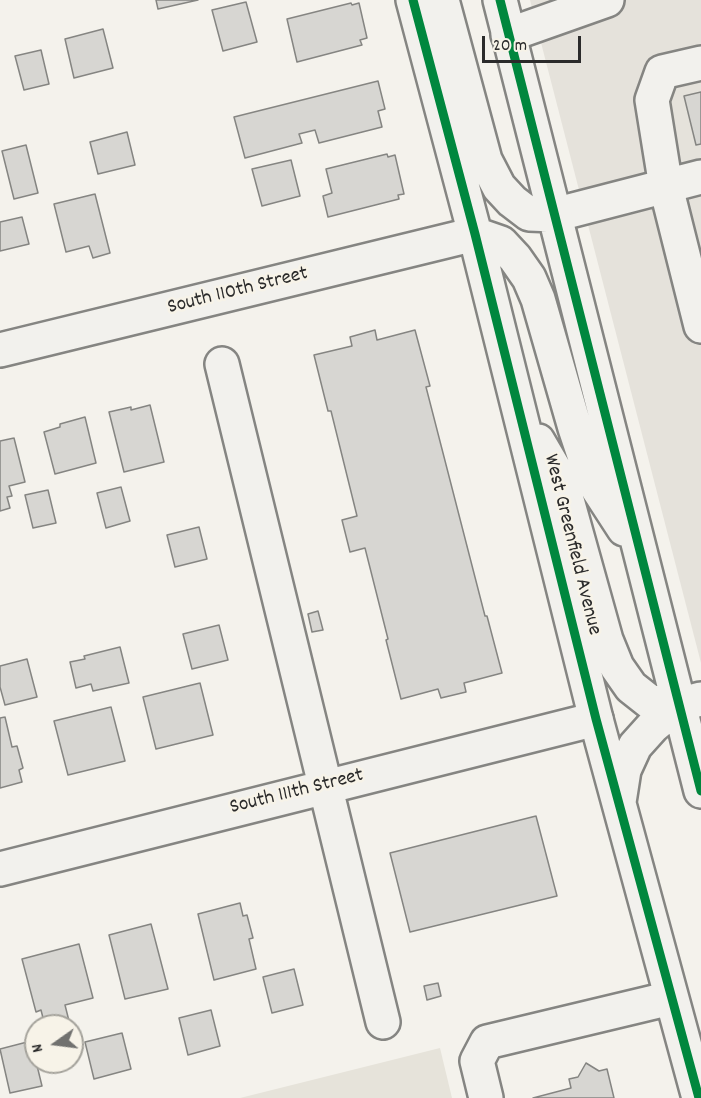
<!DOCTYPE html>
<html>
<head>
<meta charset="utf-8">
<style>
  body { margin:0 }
  #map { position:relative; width:701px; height:1098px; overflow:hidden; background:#f4f2ec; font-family:Dekko,sans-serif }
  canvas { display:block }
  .north { position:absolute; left:24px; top:1014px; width:60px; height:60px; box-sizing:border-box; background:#f7f3e8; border:2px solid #a5a39c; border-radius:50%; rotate:256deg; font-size:16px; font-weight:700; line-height:24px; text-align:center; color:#2b2b2b }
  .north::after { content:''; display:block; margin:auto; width:21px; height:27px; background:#71716f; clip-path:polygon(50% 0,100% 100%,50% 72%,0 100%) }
  .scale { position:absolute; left:482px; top:36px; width:99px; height:27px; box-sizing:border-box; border:3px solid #2b2b2b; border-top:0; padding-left:8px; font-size:18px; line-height:21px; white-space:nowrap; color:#2b2b2b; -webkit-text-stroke:4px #f7f3e8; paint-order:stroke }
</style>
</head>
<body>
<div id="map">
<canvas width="701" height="1098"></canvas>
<div class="north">N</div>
<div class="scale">20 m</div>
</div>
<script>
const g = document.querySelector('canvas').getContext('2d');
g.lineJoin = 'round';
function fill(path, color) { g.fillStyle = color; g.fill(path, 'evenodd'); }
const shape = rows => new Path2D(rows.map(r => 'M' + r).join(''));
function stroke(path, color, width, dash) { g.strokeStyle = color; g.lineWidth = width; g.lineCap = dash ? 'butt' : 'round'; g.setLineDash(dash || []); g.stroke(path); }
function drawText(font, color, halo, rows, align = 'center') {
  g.font = font + ' Dekko,sans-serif'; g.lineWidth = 5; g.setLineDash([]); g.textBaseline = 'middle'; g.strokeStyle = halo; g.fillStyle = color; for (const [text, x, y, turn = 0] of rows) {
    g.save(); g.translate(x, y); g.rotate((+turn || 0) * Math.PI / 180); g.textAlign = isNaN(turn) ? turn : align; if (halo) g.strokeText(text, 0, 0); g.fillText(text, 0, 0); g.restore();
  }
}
fill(shape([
  [530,0,701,0,701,663]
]), '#e5e2db');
fill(shape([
  [440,1048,452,1098,240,1098]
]), '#e6e3da');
const building = shape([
  [156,0,198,0,158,9,156,0],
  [246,2,257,42,223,51,212,10,246,2],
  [351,3,352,5,359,3,367,38,360,40,362,45,297,62,287,19,351,3],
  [103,29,113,68,74,78,65,39,103,29],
  [41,50,49,84,24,90,15,56,41,50],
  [378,81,385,109,378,111,382,127,319,143,315,130,299,134,302,143,245,158,234,117,378,81],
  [701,92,701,144,696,145,684,96,701,92],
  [127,132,135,165,98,174,90,142,127,132],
  [26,145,38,193,14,199,2,151,26,145],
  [387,154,388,157,395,155,404,194,398,195,399,199,328,217,323,196,332,193,326,169,387,154],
  [291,160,300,196,262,206,252,169,291,160],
  [95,194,110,253,93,258,89,246,66,252,54,204,95,194],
  [22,217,29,244,0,251,0,222,22,217],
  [375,330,377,340,415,330,430,386,426,387,485,616,487,616,502,673,464,683,466,692,441,698,438,689,401,699,386,640,388,639,365,548,350,552,342,520,357,516,331,411,328,411,314,355,352,346,350,337,375,330],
  [150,405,164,462,124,472,109,412,131,407,131,410,150,405],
  [85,417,96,463,55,474,44,432,60,427,60,424,85,417],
  [14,438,25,482,9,486,12,496,7,497,10,508,0,511,0,441,14,438],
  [121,487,130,521,106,528,97,493,121,487],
  [48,490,56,523,33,528,25,495,48,490],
  [199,527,207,559,175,567,167,535,199,527],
  [318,611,323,630,312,632,308,614,318,611],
  [219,625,228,660,192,669,183,634,219,625],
  [120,647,129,683,93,691,91,684,76,688,70,662,85,659,84,656,120,647],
  [27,659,37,697,5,705,0,687,0,666,27,659],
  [200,683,213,735,156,749,143,697,200,683],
  [111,707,125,761,68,775,54,721,111,707],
  [5,717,12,747,17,746,23,768,19,770,22,782,0,788,0,718,5,717],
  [536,816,557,896,410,932,390,853,536,816],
  [240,903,243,916,247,915,253,938,249,939,256,969,214,980,198,914,240,903],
  [151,924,168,989,125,999,109,935,151,924],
  [79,944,93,998,65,1005,69,1021,45,1026,41,1010,36,1012,22,959,79,944],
  [294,969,303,1005,272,1013,263,977,294,969],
  [438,983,441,996,427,1000,424,986,438,983],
  [211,1010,220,1046,188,1055,179,1018,211,1010],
  [122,1033,131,1069,94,1079,85,1042,122,1033],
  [31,1041,42,1086,10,1093,0,1049,31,1041],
  [586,1063,599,1071,607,1069,614,1098,533,1098,571,1088,569,1079,578,1077,586,1063]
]);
fill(building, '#d7d6d2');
stroke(building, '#858582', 1.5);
const minor = shape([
  [508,35,607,0],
  [701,63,662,72,652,100,666,187,701,326],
  [554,215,701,177],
  [0,350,475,234],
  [222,364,383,1022],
  [678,705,701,699],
  [0,869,596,719],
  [486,1098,477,1061,487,1042,671,998]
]);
const major = shape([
  [413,0,475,234,596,719,699,1098],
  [442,0,485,160,499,187,512,201,529,214,554,215],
  [500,0,701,791],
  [475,234,501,243,515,258,529,278,538,299,575,428,588,467,598,489,624,529],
  [538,441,562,482,606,640,617,667,631,687,650,702,678,705],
  [619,802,624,770,635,746,653,726,678,705]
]);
stroke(minor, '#858582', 38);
stroke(major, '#858582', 38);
stroke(minor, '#f2f1ed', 33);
stroke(major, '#f2f1ed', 33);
stroke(shape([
  [413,0,475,234,596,719,699,1098],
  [500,0,701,791]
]), '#00873e', 9);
drawText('21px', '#2b2b2b', '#f7f3e8', [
  ["South 110th Street",238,292,-14],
  ["West Greenfield Avenue",571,545,76],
  ["South 111th Street",297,793,-14]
]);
</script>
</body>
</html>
